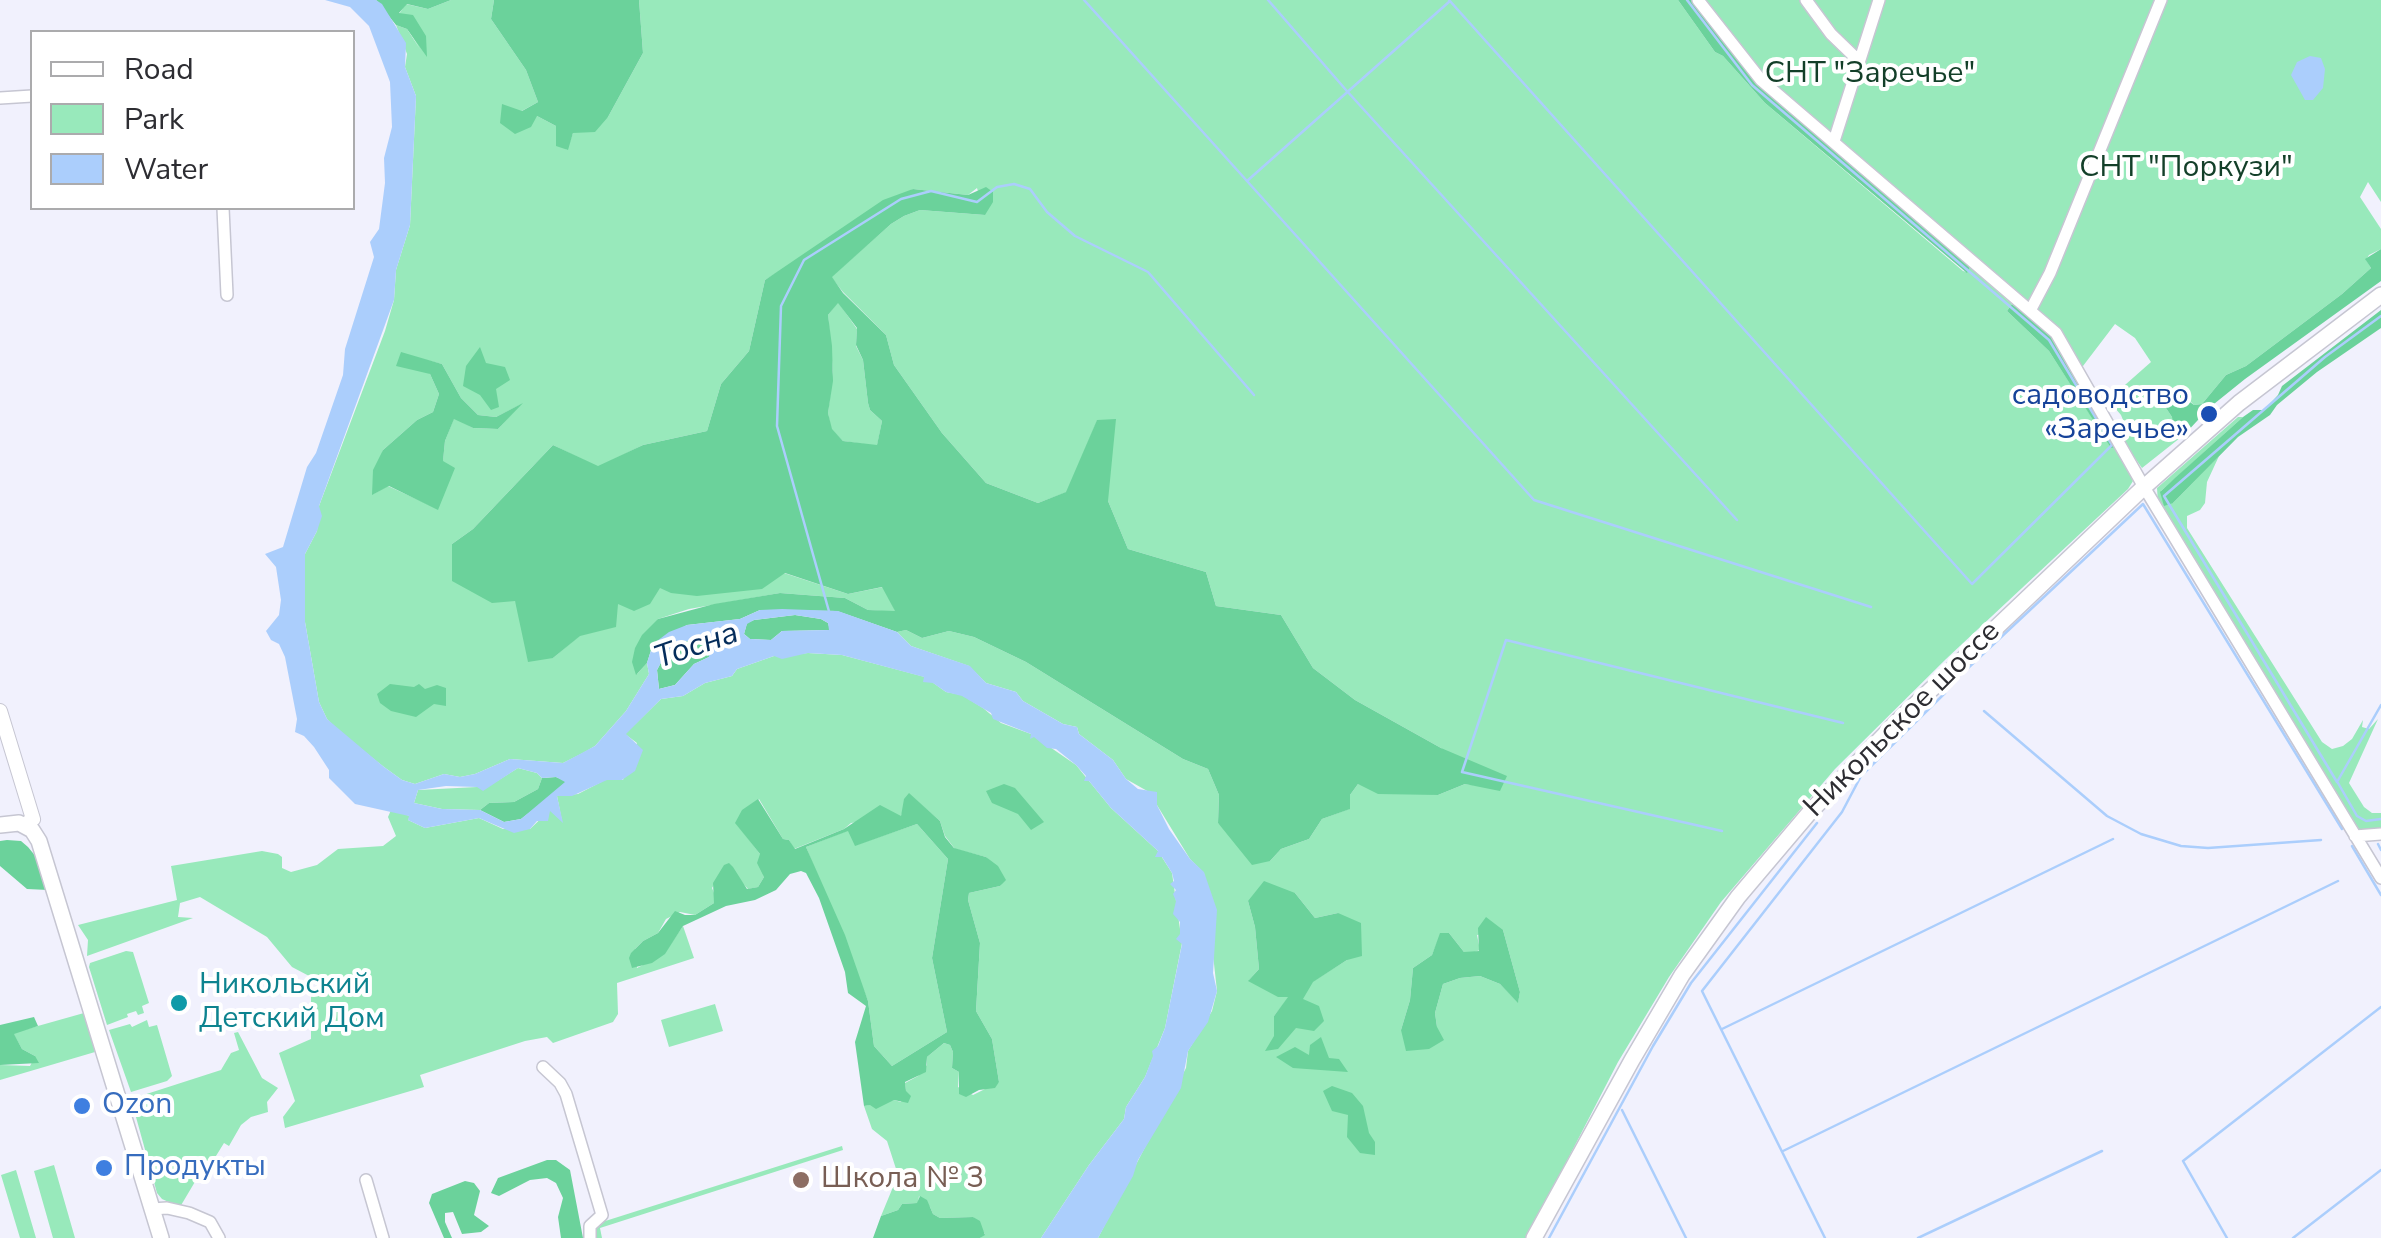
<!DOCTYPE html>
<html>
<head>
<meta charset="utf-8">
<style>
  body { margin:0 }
  #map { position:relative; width:2381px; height:1238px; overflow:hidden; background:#f1f1fd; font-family:"Nunito Sans",sans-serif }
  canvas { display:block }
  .legend { position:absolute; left:30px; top:30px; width:325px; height:180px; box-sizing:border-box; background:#fff; border:2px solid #ababad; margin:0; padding:12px 18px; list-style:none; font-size:30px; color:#2d2d32 }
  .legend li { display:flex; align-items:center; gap:20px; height:50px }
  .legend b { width:50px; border:2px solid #ababad }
</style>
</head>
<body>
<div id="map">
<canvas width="2381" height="1238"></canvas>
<ul class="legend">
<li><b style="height:12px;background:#fff"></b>Road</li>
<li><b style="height:28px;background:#98e9bb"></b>Park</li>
<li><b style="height:28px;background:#abcefc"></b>Water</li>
</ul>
</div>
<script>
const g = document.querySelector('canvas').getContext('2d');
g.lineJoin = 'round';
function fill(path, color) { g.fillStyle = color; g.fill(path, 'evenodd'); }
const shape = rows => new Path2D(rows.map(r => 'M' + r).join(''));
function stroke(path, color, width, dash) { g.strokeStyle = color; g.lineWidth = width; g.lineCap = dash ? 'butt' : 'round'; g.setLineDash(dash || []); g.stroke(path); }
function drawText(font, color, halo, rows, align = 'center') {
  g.font = font + ' "Nunito Sans",sans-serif'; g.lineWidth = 8; g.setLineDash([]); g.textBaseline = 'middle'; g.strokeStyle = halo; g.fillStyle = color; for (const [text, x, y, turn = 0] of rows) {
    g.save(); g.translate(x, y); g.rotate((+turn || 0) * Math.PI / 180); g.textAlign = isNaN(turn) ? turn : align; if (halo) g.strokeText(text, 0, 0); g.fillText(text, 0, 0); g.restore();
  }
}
fill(shape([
  [451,0,494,0,491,19,526,70,538,102,500,123,537,116,556,126,567,150,573,133,608,117,643,53,639,0,1678,0,1715,52,1723,56,1765,103,1963,271,1967,272,1970,267,2012,304,2007,311,2049,351,2111,447,2116,447,2133,481,2128,489,1946,659,1835,769,1721,902,1669,977,1618,1062,1527,1238,1098,1238,1186,1068,1188,1051,1212,1011,1217,991,1204,873,1190,859,1149,792,1126,779,1113,760,1079,734,1077,727,1063,724,1023,701,1016,692,986,683,969,666,911,646,897,632,906,630,922,638,949,631,974,637,1026,662,1183,759,1208,769,1219,795,1218,823,1270,861,1281,849,1309,839,1322,819,1349,809,1350,795,1358,784,1438,795,1465,784,1488,787,1441,748,1355,700,1313,668,1281,615,1216,606,1206,572,1128,549,1108,501,1097,421,1067,492,1038,503,986,483,942,433,894,365,886,335,843,292,831,277,891,224,904,216,920,210,985,215,977,188,968,195,913,189,765,280,749,351,721,384,707,431,643,445,598,467,553,445,473,529,452,544,515,601,553,658,618,603,660,587,784,573,848,594,883,587,896,612,868,610,845,598,780,593,689,609,658,619,637,674,647,663,649,674,626,711,595,746,583,753,563,763,510,759,475,774,460,777,444,774,415,784,402,780,384,767,338,731,327,719,319,702,305,622,305,554,317,531,319,506,385,331,394,300,396,270,410,225,416,96,405,67,407,54,396,25,407,29,420,49,399,14,406,4,428,9],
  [418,358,442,364,461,398,478,415,496,417,520,405,498,429,473,428,454,418,445,441,438,509,388,486,373,494,383,450,417,420,433,412,439,394,430,374],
  [1295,893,1315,918,1338,913,1347,960,1312,982,1274,1036,1274,1016,1289,997,1249,980,1259,969,1255,927,1248,901],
  [1503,930,1520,992,1518,1002,1500,984,1480,976,1460,978,1443,984,1435,1013,1437,1027,1401,1030,1410,1000,1413,968,1432,955,1441,933,1449,933,1464,952,1472,953,1480,950,1477,935],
  [1698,0,2381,0,2381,202,2368,182,2360,197,2381,229,2381,249,2369,255,2366,260,2371,268,2342,294,2246,366,2226,375,2202,404,2194,405,2187,398,2162,402,2172,417,2173,427,2185,434,2142,468,2119,436,2124,436,2127,430,2121,415,2108,400,2151,362,2135,338,2115,324,2083,366,2076,368,2056,333,1761,80],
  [838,302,857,329,856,346,863,360,868,403,870,410,882,421,877,446,843,441,831,429,828,413,833,372,828,315],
  [2238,417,2243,417,2161,491,2173,503,2219,456,2207,482,2205,503,2200,510,2187,516,2187,528,2322,742,2332,749,2343,746,2352,739,2363,720,2362,727,2369,729,2378,719,2349,783,2364,807,2372,813,2381,813,2381,831,2360,832,2354,827,2158,503,2157,488],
  [808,653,842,655,925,677,946,692,962,695,983,708,1001,723,1031,734,1076,765,1111,808,1158,851,1172,873,1182,943,1165,1028,1145,1077,1126,1107,1124,1119,1089,1165,1041,1238,980,1238,985,1234,973,1217,940,1218,933,1214,930,1207,919,1196,918,1203,902,1204,898,1210,881,1216,898,1175,887,1141,872,1129,864,1106,894,1100,901,1102,906,1091,905,1083,918,1076,927,1065,927,1057,944,1043,950,1045,953,1052,952,1068,959,1072,958,1087,973,1095,999,1082,992,1039,976,1011,980,943,968,900,969,893,1000,886,1005,879,986,857,955,849,945,836,940,821,909,794,901,816,851,823,844,829,794,849,789,840,783,839,759,799,736,823,760,854,764,877,758,887,748,889,737,877,723,870,712,888,716,898,714,903,695,915,680,912,666,919,658,933,643,941,635,949,637,968,664,954,683,926,694,958,617,983,618,1014,613,1022,553,1043,547,1037,525,1041,420,1075,424,1087,285,1128,283,1117,295,1101,279,1053,311,1039,311,995,317,984,311,977,292,967,267,937,200,897,180,903,178,917,193,918,87,956,88,940,78,925,177,900,171,866,262,851,278,854,282,857,282,868,291,872,317,865,338,849,383,846,396,836,388,817,391,810,410,816,408,820,425,828,479,818,503,829,530,829,550,810,562,821,557,796,578,794,607,779,623,780,637,743,625,734,661,699,683,696,705,683,732,676,737,669,774,656],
  [518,768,537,773,542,778,538,789,514,802,489,803,480,810,442,809,414,803,418,790,477,787,497,781],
  [917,824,948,859,932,958,947,1032,892,1066,874,1046,868,1001,806,847,849,830,856,845],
  [126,951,133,952,149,1003,142,1006,144,1013,138,1015,136,1011,127,1014,128,1017,107,1025,89,967,90,963],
  [715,1004,723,1031,669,1047,661,1020],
  [84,1013,95,1052,0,1080,0,1065,30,1066,35,1056,22,1049,13,1033],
  [147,1020,149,1027,157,1025,172,1076,167,1081,131,1092,109,1030,130,1024,132,1027],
  [238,1032,262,1078,278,1088,267,1102,268,1112,251,1117,241,1125,229,1146,224,1143,203,1177,199,1175,180,1207,162,1199,157,1193,131,1099,221,1070,231,1053,239,1050,234,1033],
  [842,1146,843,1150,600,1228,602,1238,594,1238,593,1228,599,1223],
  [54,1165,75,1238,53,1238,34,1171],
  [16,1170,36,1238,20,1238,1,1175]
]), '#98e9bb');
fill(shape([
  [376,0,451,0,428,9,407,4,399,13,413,15,426,36,427,57,407,29,396,25],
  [494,0,639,0,643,53,608,117,595,132,573,133,568,150,556,146,556,126,537,116,531,127,515,134,500,123,502,104,522,111,538,102,526,70,491,19],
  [1678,0,1692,0,1757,83,1970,267,1967,273,1765,103,1723,56,1715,52],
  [986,187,993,192,993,202,985,215,920,210,904,216,891,224,832,277,843,293,886,335,894,365,942,433,986,483,1038,503,1066,492,1097,420,1116,419,1108,501,1128,549,1206,572,1216,606,1281,615,1313,668,1355,700,1441,748,1507,776,1500,791,1465,784,1438,795,1378,794,1358,784,1350,795,1350,809,1322,819,1309,839,1281,849,1270,861,1252,865,1218,823,1219,795,1208,769,1183,759,1026,662,974,637,949,631,922,638,906,630,897,632,837,611,760,610,740,619,687,625,653,644,647,663,636,675,632,662,635,648,642,635,658,619,714,604,780,593,845,598,868,610,895,611,882,587,848,594,785,573,762,589,697,596,671,593,660,588,650,604,634,611,618,604,616,627,580,636,553,658,528,662,515,601,492,603,452,581,452,544,473,529,553,445,598,466,643,445,707,431,721,384,749,351,765,280,883,200,913,189,968,195],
  [838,303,857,328,856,345,863,360,868,403,870,410,882,421,877,445,843,441,832,429,828,413,833,381,832,346,828,315],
  [2381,249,2381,281,2245,379,2209,408,2185,434,2173,427,2172,417,2162,402,2165,396,2174,390,2194,405,2202,404,2226,375,2246,366,2342,294,2371,268,2365,259],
  [2012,304,2052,336,2116,447,2111,448,2049,351,2007,311],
  [2381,310,2381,328,2317,372,2277,405,2270,415,2238,437,2173,503,2164,506,2160,492,2176,477,2243,417,2253,410,2264,410,2278,395,2282,386],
  [480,347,486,363,505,367,510,380,496,389,499,407,491,410,480,395,463,386,466,366],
  [401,352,442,364,461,398,478,415,496,417,523,403,498,429,473,428,454,419,445,441,443,461,455,468,438,510,389,486,372,495,373,470,383,450,417,420,433,412,439,394,430,374,396,366],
  [795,615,821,619,828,623,830,630,782,631,771,640,750,639,744,634,747,623,754,620],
  [697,638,708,642,709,657,694,664,675,685,659,689,657,670,666,653,677,643],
  [390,684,414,687,419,684,425,689,437,685,446,688,446,706,434,704,416,717,391,711,380,703,377,694],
  [556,777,566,781,563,787,521,819,504,822,480,810,489,803,514,802,538,789,542,778],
  [1004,784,1015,788,1044,822,1031,830,1018,814,992,803,986,791],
  [909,793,940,821,945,837,954,848,986,857,998,866,1006,880,1000,886,969,893,968,900,980,943,976,1011,992,1039,999,1082,995,1088,979,1090,966,1097,959,1094,959,1072,952,1068,953,1052,950,1045,944,1043,927,1057,926,1072,905,1082,906,1091,911,1096,908,1103,894,1100,876,1109,870,1105,864,1106,855,1042,866,1006,848,993,845,972,819,898,806,873,801,871,790,874,776,890,755,900,726,906,683,926,665,954,652,963,632,968,629,958,631,953,643,941,658,933,675,911,685,915,695,915,714,903,713,883,724,865,729,863,733,867,747,889,758,887,764,877,757,863,760,854,735,823,742,810,758,799,783,839,789,840,795,849,844,829,880,805,901,816,904,799],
  [917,824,948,859,932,958,947,1032,892,1066,874,1046,868,1001,845,935,806,847,848,831,855,846],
  [7,840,21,841,28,847,37,858,48,890,27,889,0,866,0,841],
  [1264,881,1295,893,1315,918,1338,913,1361,923,1362,956,1347,960,1313,982,1303,999,1319,1006,1324,1021,1314,1031,1296,1028,1278,1049,1265,1051,1274,1036,1274,1016,1288,997,1278,997,1248,981,1259,969,1255,927,1248,901],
  [1486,917,1503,930,1520,992,1518,1003,1500,984,1480,976,1460,978,1443,984,1435,1013,1437,1027,1444,1040,1429,1049,1406,1051,1401,1030,1410,1000,1413,968,1432,955,1440,933,1449,933,1464,952,1479,951,1478,928],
  [34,1017,38,1026,14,1034,22,1049,35,1056,39,1063,0,1065,0,1025],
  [1321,1037,1329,1058,1339,1059,1348,1072,1293,1068,1276,1057,1295,1047,1309,1055,1310,1045],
  [1332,1086,1352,1093,1363,1106,1369,1133,1375,1142,1375,1155,1360,1153,1347,1137,1348,1115,1332,1111,1323,1091],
  [547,1160,556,1160,570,1170,583,1238,561,1238,558,1217,563,1198,556,1183,547,1178,530,1180,499,1196,491,1193,498,1178],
  [465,1181,474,1183,480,1191,474,1215,489,1226,481,1232,462,1234,453,1212,445,1213,445,1222,452,1238,444,1238,429,1203,432,1194],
  [920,1196,927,1200,933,1214,940,1218,973,1217,980,1221,985,1235,980,1238,873,1238,881,1216,898,1210,902,1204,917,1203]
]), '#6bd29b');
fill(shape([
  [325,0,376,0,382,4,406,43,405,67,416,96,410,225,396,270,394,300,319,506,322,516,317,531,305,554,305,622,319,702,327,719,384,767,402,780,415,784,444,774,460,777,475,774,510,759,563,763,595,746,626,711,649,674,647,663,653,644,669,632,687,625,740,619,760,610,782,609,838,611,897,632,911,646,970,666,986,683,1016,692,1023,701,1063,724,1077,727,1079,734,1113,760,1126,779,1138,789,1157,792,1157,805,1169,829,1190,859,1204,872,1217,910,1213,973,1217,991,1208,1022,1188,1051,1181,1088,1138,1160,1133,1176,1098,1238,1041,1238,1089,1165,1124,1119,1126,1107,1145,1077,1153,1056,1152,1051,1158,1046,1165,1028,1182,944,1176,939,1180,934,1180,922,1173,914,1176,901,1173,894,1176,890,1170,884,1174,881,1172,873,1162,857,1155,857,1158,851,1111,808,1089,781,1084,781,1086,776,1076,765,1056,749,1047,748,1034,737,1030,739,1031,734,993,719,991,713,962,696,946,692,933,683,923,682,924,677,842,655,808,653,782,659,774,656,737,669,732,676,705,683,683,696,661,699,626,734,643,750,635,771,622,780,607,780,572,796,557,796,563,823,550,811,548,821,537,821,530,829,514,833,479,818,425,828,408,820,409,816,355,804,329,778,329,770,314,747,304,736,295,732,297,719,285,657,279,644,271,640,266,631,279,615,281,600,276,567,265,554,283,547,307,467,316,453,343,375,345,349,374,257,370,242,379,229,385,183,384,158,392,127,390,82,369,26,350,7],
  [795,615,821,619,828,623,829,630,782,631,771,640,750,639,744,634,747,624,754,620],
  [697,639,708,642,709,657,694,664,675,685,659,689,657,670,666,653,678,643],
  [518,768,537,773,542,778,556,777,565,782,521,819,504,822,480,810,442,809,414,803,418,790,446,786,477,787,483,791],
  [2310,56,2321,58,2325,69,2323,88,2313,100,2305,100,2291,75,2297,62]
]), '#abcefc');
stroke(shape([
  [1084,0,1247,181],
  [1268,0,1346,90,1737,520],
  [1449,0,1972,584,2112,445,2049,340,1752,85,1687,0],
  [1450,1,1247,181,1534,500,1871,607],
  [2381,316,2325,357,2164,496,2337,782,2381,705],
  [830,615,777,426,781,306,804,260,901,199,931,191,977,202,997,187,1014,184,1030,189,1047,212,1075,236,1148,272,1254,395],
  [1966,670,2143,504,2342,829],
  [1984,711,2107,816,2141,834,2181,846,2208,848,2321,840],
  [2338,783,2357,816,2366,821,2381,819],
  [1722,831,1462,772,1506,640,1843,723],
  [2378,844,2381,850],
  [2352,846,2381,895],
  [1722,1029,2113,839],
  [1622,1110,1686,1238],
  [1783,1151,2338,881],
  [1549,1238,1653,1046,1691,983,1817,823],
  [1825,1238,1702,991,1842,812,1861,776,1945,693],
  [1918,1238,2102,1151],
  [2227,1238,2183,1161,2381,1007],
  [2293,1238,2381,1170]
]), '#abcefc', 2.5);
const minor = shape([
  [1698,0,1761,80,2056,333,2144,487,2381,878],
  [1806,0,1831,34,1859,61],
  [0,98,32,96],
  [1834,141,1879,0],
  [223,208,227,295],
  [2031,309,2050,273,2161,0],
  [2355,836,2381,834],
  [543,1067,560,1083,566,1094,602,1215,590,1226,590,1238],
  [366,1180,383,1238],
  [152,1209,167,1208,189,1213,210,1222,219,1238]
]);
const tertiary = shape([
  [0,711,33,819,24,825]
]);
const secondary = shape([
  [0,825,19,823,32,830,39,841,161,1238],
  [1534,1238,1632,1060,1682,975,1738,897,1810,812,1897,722,2144,487,2239,403,2381,295]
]);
stroke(minor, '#c6c6d2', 14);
stroke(tertiary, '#c6c6d2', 16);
stroke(secondary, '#c6c6d2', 18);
stroke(minor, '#fff', 11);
stroke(tertiary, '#fff', 14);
stroke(secondary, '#fff', 15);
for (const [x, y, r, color] of [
  [2209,414,10,"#1a4fb4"],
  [179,1003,10,"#0f9aa8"],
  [82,1106,10,"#3f7fe0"],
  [104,1168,10,"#3f7fe0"],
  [801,1180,10,"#8d6e63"]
]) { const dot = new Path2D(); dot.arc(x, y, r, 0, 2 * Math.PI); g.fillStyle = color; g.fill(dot); stroke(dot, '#fff', 4); }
drawText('30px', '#133f29', '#fff', [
  ["СНТ \"Заречье\"",1870,75],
  ["СНТ \"Поркузи\"",2186,169]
]);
drawText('30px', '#164399', '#fff', [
  ["садоводство",2189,397],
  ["«Заречье»",2189,431]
], 'right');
drawText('30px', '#2d2d32', '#fff', [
  ["Никольское шоссе",1903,720,-45]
]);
drawText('30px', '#0d838f', '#fff', [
  ["Никольский",199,986],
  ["Детский Дом",199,1020]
], 'left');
drawText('30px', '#366cbe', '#fff', [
  ["Ozon",102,1106],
  ["Продукты",124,1168]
], 'left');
drawText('30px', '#785e54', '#fff', [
  ["Школа № 3",821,1180]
], 'left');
drawText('italic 32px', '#052d5b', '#fff', [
  ["Тосна",697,647,-19]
]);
</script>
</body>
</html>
